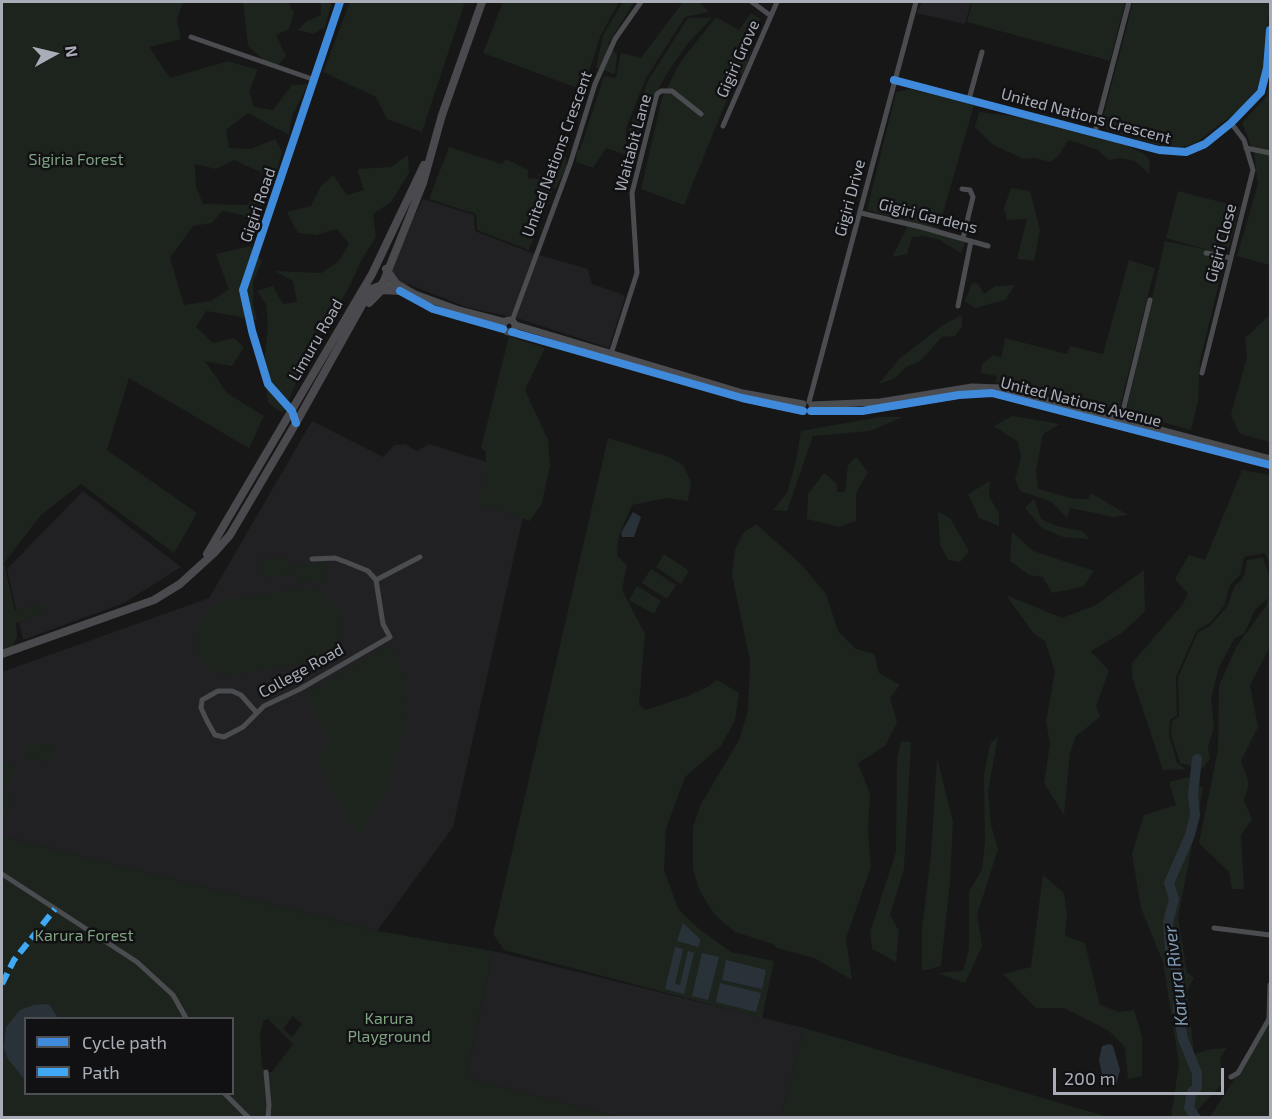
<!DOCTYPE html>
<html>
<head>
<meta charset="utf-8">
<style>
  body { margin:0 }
  #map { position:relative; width:1272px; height:1119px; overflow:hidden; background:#171717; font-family:"Exo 2",sans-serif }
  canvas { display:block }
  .frame { position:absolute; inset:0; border:3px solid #a8adb8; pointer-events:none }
  .legend { position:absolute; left:24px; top:1017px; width:210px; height:78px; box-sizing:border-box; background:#111113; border:2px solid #4d4f55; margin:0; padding:8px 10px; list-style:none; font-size:18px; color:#a8adb8 }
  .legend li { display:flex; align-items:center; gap:12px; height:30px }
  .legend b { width:30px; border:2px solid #4d4f55 }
  .north { position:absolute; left:24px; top:24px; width:60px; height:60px; -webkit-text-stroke:4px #111113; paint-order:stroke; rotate:82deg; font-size:16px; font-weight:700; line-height:24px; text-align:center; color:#a8adb8 }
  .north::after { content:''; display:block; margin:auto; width:21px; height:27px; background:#a8adb8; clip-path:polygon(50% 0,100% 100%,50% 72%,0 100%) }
  .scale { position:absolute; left:1053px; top:1068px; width:171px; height:27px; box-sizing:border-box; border:3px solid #a8adb8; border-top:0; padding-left:8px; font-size:18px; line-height:21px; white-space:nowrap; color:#a8adb8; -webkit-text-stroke:4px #111113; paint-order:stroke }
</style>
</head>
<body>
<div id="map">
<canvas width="1272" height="1119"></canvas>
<div class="frame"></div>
<ul class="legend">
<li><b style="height:8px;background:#408adc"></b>Cycle path</li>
<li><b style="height:8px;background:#3fa9f5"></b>Path</li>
</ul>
<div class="north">N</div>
<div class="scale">200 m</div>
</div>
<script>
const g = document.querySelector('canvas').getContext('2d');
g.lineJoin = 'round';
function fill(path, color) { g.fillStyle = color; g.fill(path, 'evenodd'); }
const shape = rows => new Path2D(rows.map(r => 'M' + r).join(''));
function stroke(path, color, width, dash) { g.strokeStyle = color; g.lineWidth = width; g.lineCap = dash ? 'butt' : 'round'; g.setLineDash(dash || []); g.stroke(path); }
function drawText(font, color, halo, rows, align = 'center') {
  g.font = font + ' "Exo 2",sans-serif'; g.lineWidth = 5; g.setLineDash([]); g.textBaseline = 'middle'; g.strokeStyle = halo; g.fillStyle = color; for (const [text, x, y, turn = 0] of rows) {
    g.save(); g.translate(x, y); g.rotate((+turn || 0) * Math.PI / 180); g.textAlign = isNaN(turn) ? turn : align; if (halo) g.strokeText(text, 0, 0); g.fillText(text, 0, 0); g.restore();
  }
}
fill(shape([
  [923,2,971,2,965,24,916,13],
  [423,199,474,215,475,231,532,253,588,269,592,284,622,294,625,297,609,348,520,319,466,307,408,284,404,286,391,275,401,243],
  [312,421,383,457,394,445,405,444,417,451,429,444,487,462,528,495,453,827,377,931,2,836,2,672,209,598],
  [83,491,181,567,124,603,23,640,7,569],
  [493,951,804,1028,781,1117,619,1117,466,1078]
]), '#212123');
fill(shape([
  [2,2,183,2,177,19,181,39,149,47,170,78,228,61,258,70,249,91,254,107,273,110,292,85,308,84,292,116,289,135,248,113,226,130,229,148,251,149,275,139,282,151,276,173,258,171,234,160,216,169,195,164,196,187,203,204,247,205,263,185,270,190,257,216,255,230,243,215,222,211,212,223,193,226,170,258,184,305,211,301,229,289,216,254,250,246,262,261,253,282,253,304,257,320,206,311,196,327,213,343,234,338,244,347,232,366,205,361,227,393,264,416,249,448,129,378,107,450,197,513,174,553,81,484,41,515,4,563,15,611,42,601,47,612,16,623,17,637,7,656,2,658],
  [243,2,288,2,294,13,289,29,276,35,286,56,274,69,248,46],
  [321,2,332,2,325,27,313,34,298,30,307,21,321,15],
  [350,2,465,2,422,132,387,119,376,97,323,72],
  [503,2,619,2,600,37,583,90,483,53],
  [623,2,634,2,608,44,617,55,615,74,596,68,603,35],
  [683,2,699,2,709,12,685,17,646,78,626,128,626,149,638,157,629,179,625,169,628,156,606,148,593,168,576,162,577,150,580,150,604,76,616,78,621,53,641,58],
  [972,2,1125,2,1110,61,967,22],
  [1133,2,1270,2,1262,83,1239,110,1197,142,1184,147,1165,147,1107,130,1103,118],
  [751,13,760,19,748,49,750,50,747,64,742,76,739,70,684,205,641,189,662,98,681,61,716,17,739,30],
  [688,18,712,18,689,42,669,70,644,114,638,150,629,150,629,130,649,79],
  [1270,81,1270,265,1237,256,1258,184,1254,153,1242,123,1266,97],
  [910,89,974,105,939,227,934,226,965,243,961,253,938,239,923,236,912,237,907,254,892,257,910,222,867,210,896,92],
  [979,112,1034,119,1121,143,1144,154,1150,161,1149,174,1135,161,1120,158,1109,160,1098,150,1069,140,1058,156,1050,162,1035,158,1023,159,992,144,975,127],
  [449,147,502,164,506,159,528,170,528,178,539,179,538,174,552,174,553,165,560,155,566,156,567,166,556,188,553,189,529,250,477,230,476,214,429,199],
  [408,155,409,173,391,202,373,214,376,237,361,261,349,287,295,385,283,413,268,403,264,364,268,328,266,304,257,291,273,286,283,304,297,302,293,281,275,271,321,273,339,261,349,244,337,229,316,235,298,233,287,212,311,206,321,186,333,175,347,195,364,190,357,169,391,167],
  [1011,188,1030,191,1040,230,1034,261,1017,259,1027,219,1007,220,1004,208],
  [1178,191,1240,207,1228,251,1217,249,1215,251,1226,254,1200,361,1198,401,1191,430,1126,412,1165,241,1208,250,1166,238],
  [1129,260,1155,268,1119,410,995,382,997,376,981,373,982,364,993,355,1001,358,1005,338,1067,354,1070,346,1103,354],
  [972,283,978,284,984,294,995,286,1015,285,1005,300,975,308,965,301],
  [962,315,962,327,955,336,942,337,919,362,906,367,894,379,879,384,899,359,943,325],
  [1270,315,1270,442,1240,434,1231,414,1247,357,1245,338],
  [509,336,545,348,525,390,548,440,550,465,542,503,530,521,481,503,479,495,485,484,486,452,481,448],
  [1012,416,1060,424,1043,434,1036,471,1038,489,1075,499,1088,499,1091,493,1128,515,1113,517,1070,508,1067,518,1052,502,1020,491,1015,479,1021,458,1018,442,994,426],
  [879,417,903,417,870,431,813,436,787,511,773,510,787,493,796,461,801,431],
  [608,438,669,457,683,465,691,482,688,501,667,498,632,505,618,539,617,556,627,565,622,590,645,634,639,705,646,710,688,696,709,686,717,680,739,693,735,720,721,746,685,777,666,829,664,870,679,910,699,929,731,952,774,961,762,1018,504,950,493,934],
  [856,457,868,472,856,493,856,521,839,527,807,519,808,494,824,473,837,484,837,492,845,492,848,465],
  [1242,470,1270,475,1270,565,1265,553,1244,557,1240,575,1230,585,1224,606,1210,623,1197,630,1176,677,1177,715,1170,720,1169,735,1177,763,1186,769,1163,770,1132,677,1132,663,1183,604,1188,594,1175,579,1189,555,1205,560],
  [990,481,989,496,999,514,999,526,979,518,968,494],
  [1034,499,1041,519,1056,526,1082,531,1089,539,1063,537,1042,528,1025,508],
  [938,512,950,518,969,551,960,562,948,560,940,544],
  [756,524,802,565,826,594,838,631,856,649,874,654,879,673,900,685,890,698,897,722,885,746,858,763,870,794,868,831,871,867,846,938,852,980,814,958,777,948,773,944,735,932,715,915,700,892,693,869,693,827,701,804,739,740,748,711,750,660,732,575,735,550,743,533],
  [1012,532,1033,551,1094,571,1083,587,1052,593,1043,577,1029,575,1010,561],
  [664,554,689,571,681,584,656,567],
  [1263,557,1270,579,1270,647,1250,685,1258,727,1241,761,1249,784,1244,800,1252,820,1241,835,1244,889,1232,889,1229,872,1199,843,1218,750,1219,686,1236,647,1266,606,1268,598,1255,610,1244,634,1235,638,1219,667,1211,699,1214,728,1208,746,1210,759,1202,769,1180,763,1171,734,1172,721,1179,716,1178,677,1198,632,1210,626,1227,607,1235,585,1241,581,1245,573,1247,560],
  [290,558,291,575,260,577,258,560],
  [325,563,326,580,295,582,294,565],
  [651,569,676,585,667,599,642,583],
  [1144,570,1145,611,1122,633,1091,651,1109,671,1096,706,1100,717,1076,736,1070,753,1064,815,1044,783,1050,744,1046,721,1055,672,1045,641,1034,634,1006,595,1062,618,1096,605],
  [637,586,661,601,654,614,629,600],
  [310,588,328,595,342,617,340,641,326,658,237,675,214,673,205,666,198,653,196,632,202,617,212,605,233,598],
  [391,644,404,677,408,717,387,790,358,837,315,759,326,750,328,739,306,694],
  [998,736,988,792,991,825,998,849,977,915,982,946,965,983,938,973,963,971,969,949,969,891,982,870,985,842,984,775,990,744],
  [901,741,911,742,904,869,890,915,899,931,896,962,872,949,870,932,896,852,897,759],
  [28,743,52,746,50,761,26,758],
  [937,758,953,821,950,882,941,966,922,971,922,929,931,855],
  [2,763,14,764,11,785,2,783],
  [1188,777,1203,788,1178,918,1187,972,1194,978,1187,991,1194,1054,1211,1049,1227,1048,1220,1058,1223,1083,1191,1117,1171,1118,1179,1063,1163,962,1141,908,1132,854,1144,815,1176,805,1169,782],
  [2,789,11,791,6,819,2,818],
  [2,836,377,931,493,951,466,1078,619,1117,2,1117],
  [293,1016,302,1024,292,1037,283,1029],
  [26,1018,232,1018,232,1094,26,1094],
  [268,1019,293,1044,272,1072,266,1072,262,1067,260,1035,263,1021],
  [1043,875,1064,893,1067,915,1065,936,1085,943,1100,1005,1119,1012,1134,1010,1142,1036,1142,1076,1128,1079,1125,1047,1109,1031,1064,1008,1036,1008,1003,974,1031,967],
  [1270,1023,1270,1117,1210,1117],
  [804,1028,1108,1117,781,1117]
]), '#1d241e');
fill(shape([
  [633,512,641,517,634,537,622,537,621,533],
  [683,923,700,939,699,947,677,941],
  [675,947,683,949,675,984,680,985,688,951,694,953,684,994,665,989],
  [702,953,719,957,708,1000,692,996],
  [726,960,766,970,762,989,722,980],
  [720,983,761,993,756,1012,716,1002],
  [49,1004,58,1018,26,1018,25,1080,8,1059,4,1048,6,1027,20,1010,34,1005],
  [1110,1044,1113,1046,1120,1070,1116,1085,1104,1083,1099,1060,1102,1046]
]), '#2a3239');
stroke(shape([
  [1196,1118,1189,1108,1192,1092,1197,1088,1197,1073,1183,1039,1178,1011,1179,981,1170,949,1168,922,1174,899,1169,883,1190,835,1195,815,1193,794,1197,759]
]), '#2a3239', 10);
stroke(shape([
  [752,2,771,16],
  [191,37,315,80],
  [894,80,1159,150,1186,152,1205,144,1231,123,1261,92,1267,68,1270,30],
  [969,99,982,52],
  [723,126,777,2],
  [1095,132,1129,2],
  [1246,148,1270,153],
  [962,189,970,190,973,197,963,238],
  [861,213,921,227,988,246],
  [1206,253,1231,258],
  [958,306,971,241],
  [512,321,570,164,595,84,615,39,641,2],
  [611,354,637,273,632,193,657,94,661,91,672,91,701,114],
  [1202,373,1253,170,1244,140,1231,123],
  [809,402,916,2],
  [1121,419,1150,300],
  [296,423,292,411,268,384,252,331,243,290,340,2],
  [312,559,335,558,346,562,368,571,376,580],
  [376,580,420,557],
  [256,712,241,695,232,691,218,691,202,700,201,708,207,721,215,735,224,737,243,727,264,706,300,689,390,637,383,624,376,580],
  [2,874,137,962,173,995,186,1018],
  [1214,928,1270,935],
  [266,1072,269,1105,268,1118],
  [1231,1077,1238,1073,1269,1019,1270,985],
  [225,1094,249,1118]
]), '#4b4c50', 5);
stroke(shape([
  [382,283,389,284,433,309,503,329],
  [396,283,415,294,459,310,505,322],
  '503 326a6 6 0 1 1 12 0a6 6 0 1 1-12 0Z',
  [516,325,743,393,803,404],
  [512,332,742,398,803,411],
  [812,405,880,402,972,387,1000,388,1270,459],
  [811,411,862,411,959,395,992,393,1270,465]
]), '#4b4c50', 7);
stroke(shape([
  [386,269,396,283],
  [369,303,382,290,400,291],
  [207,554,372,274,424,165],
  [2,654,154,600,180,584,214,553,230,535,296,423,371,289,382,285,385,278,423,183,442,115,482,2]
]), '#4a4a4e', 8);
stroke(shape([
  [2,984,14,960,55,909]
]), '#3fa9f5', 6, [12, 6]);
stroke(shape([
  [894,80,1159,150,1186,152,1205,144,1231,123,1261,92,1267,68,1270,30],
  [400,291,433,309,503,329],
  [512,332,742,398,803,411],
  [811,411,862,411,959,395,992,393,1270,465],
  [296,423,292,411,268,384,252,331,243,290,340,2]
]), '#408adc', 8);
drawText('16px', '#a8adb8', '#111113', [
  ["Gigiri Grove",738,59,-66],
  ["United Nations Crescent",1086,116,15],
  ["Waitabit Lane",633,143,-75],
  ["United Nations Crescent",557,154,-70],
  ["Gigiri Drive",850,198,-75],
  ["Gigiri Road",258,205,-71],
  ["Gigiri Gardens",928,216,14],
  ["Gigiri Close",1221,243,-75],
  ["Limuru Road",316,340,-60],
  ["United Nations Avenue",1081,402,14],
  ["College Road",301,671,-29]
]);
drawText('16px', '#7fa381', '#111113', [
  ["Sigiria Forest",76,160],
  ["Karura Forest",84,936],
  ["Karura",389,1019],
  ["Playground",389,1037]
]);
drawText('italic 18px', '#7f9bb3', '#111113', [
  ["Karura River",1176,976,-97]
]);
</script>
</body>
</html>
